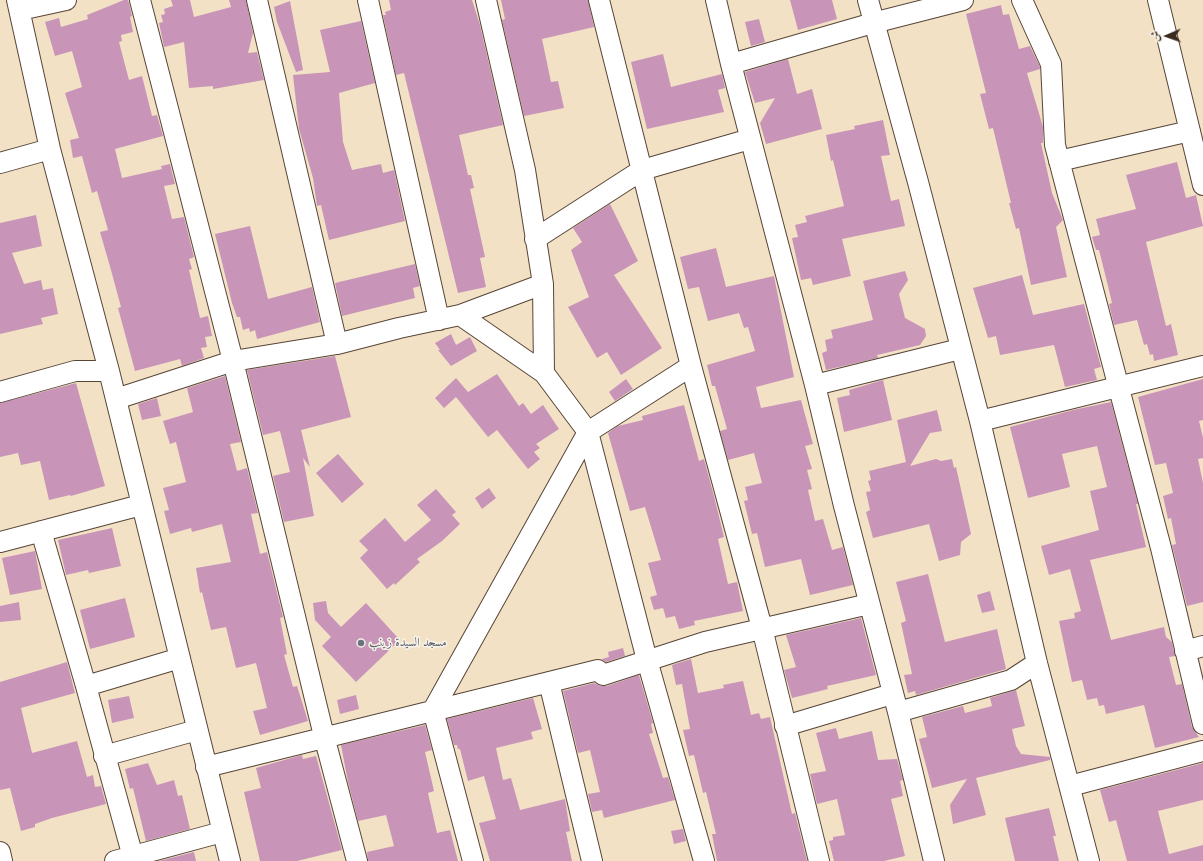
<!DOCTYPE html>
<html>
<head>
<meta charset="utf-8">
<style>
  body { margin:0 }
  #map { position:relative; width:1203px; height:861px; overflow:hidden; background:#f3e1c6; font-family:"Libre Caslon Text",Amiri,serif }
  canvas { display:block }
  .north { position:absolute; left:1147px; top:16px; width:40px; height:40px; -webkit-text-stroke:3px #f7f3e8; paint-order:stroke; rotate:268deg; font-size:11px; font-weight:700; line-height:16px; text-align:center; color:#3b2a1e }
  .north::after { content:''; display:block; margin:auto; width:14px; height:18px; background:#3b2a1e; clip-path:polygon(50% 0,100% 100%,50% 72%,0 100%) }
</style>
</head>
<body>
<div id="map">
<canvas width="1203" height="861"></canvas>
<div class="north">ش</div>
</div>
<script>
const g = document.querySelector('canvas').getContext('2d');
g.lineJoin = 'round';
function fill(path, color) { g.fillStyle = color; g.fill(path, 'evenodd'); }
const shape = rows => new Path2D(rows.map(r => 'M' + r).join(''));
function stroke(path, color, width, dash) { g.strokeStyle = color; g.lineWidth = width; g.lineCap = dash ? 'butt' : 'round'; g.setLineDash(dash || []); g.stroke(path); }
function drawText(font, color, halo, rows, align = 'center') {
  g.font = font + ' "Libre Caslon Text",Amiri,serif'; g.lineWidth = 3; g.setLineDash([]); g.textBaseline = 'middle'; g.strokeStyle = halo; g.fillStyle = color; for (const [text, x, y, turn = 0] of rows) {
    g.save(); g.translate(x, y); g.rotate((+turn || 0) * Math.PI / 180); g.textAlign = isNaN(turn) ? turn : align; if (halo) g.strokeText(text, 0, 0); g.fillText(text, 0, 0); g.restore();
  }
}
fill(shape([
  [124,0,128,0,129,3,132,16,130,17,133,32,121,35,122,41,119,42,129,80,142,76,152,116,157,115,163,136,115,149,122,178,162,169,161,166,170,164,175,184,164,186,172,219,184,217,194,257,189,259,192,269,189,270,200,318,208,316,212,336,205,337,207,347,201,348,204,358,182,366,180,359,135,371,118,308,121,307,111,270,100,232,108,230,97,191,92,193,82,156,73,158,70,140,79,138,65,93,82,87,72,51,55,56,45,22,59,18,61,27,88,19,87,15],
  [171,0,190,0,194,17,231,7,229,0,246,0,253,33,248,53,257,52,264,80,213,89,213,86,189,88,184,42,164,47,159,23,163,22,161,15,165,14,164,9,173,6],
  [389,0,472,0,480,25,503,125,459,135,468,175,471,175,474,188,470,189,485,257,480,258,486,287,458,293,404,73,396,75,383,15,386,15,385,12,391,10],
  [501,0,588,0,594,27,542,39,551,82,558,81,564,108,524,116,502,20,505,19],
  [790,0,832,0,837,19,798,30],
  [290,1,303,70,296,72,277,22,274,7],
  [1001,5,1003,15,1009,14,1019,49,1030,46,1040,67,1040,69,1027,73,1043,127,1043,143,1041,143,1052,193,1063,220,1056,227,1067,277,1031,285,1019,228,1016,229,1009,203,1011,203,993,128,989,129,980,94,986,93,966,14],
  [759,19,765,42,751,46,745,22],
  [361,21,375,83,339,93,343,142,352,170,381,164,383,173,394,170,405,221,329,240,321,205,317,206,313,178,299,129,293,75,330,72,320,30],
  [663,54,671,87,722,74,725,88,718,90,724,112,647,129,631,62],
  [788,59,797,94,812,89,822,129,766,144,760,123,775,98,755,103,745,72],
  [883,120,890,155,881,156,891,201,899,199,905,226,842,239,851,276,813,285,811,278,801,280,792,238,798,237,795,225,807,222,805,216,844,206,833,160,831,161,826,135,855,129,854,126],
  [1177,162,1186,198,1196,195,1203,226,1146,242,1166,326,1171,324,1178,355,1154,361,1153,354,1150,355,1147,344,1144,345,1137,320,1114,325,1109,304,1112,303,1109,290,1099,250,1096,250,1092,237,1100,235,1096,219,1136,209,1126,175],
  [610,204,638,261,614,275,662,348,621,375,607,352,597,358,568,307,589,297,571,250,582,242,573,228],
  [36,215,42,246,12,253,24,284,41,280,43,290,53,288,58,314,41,318,43,324,0,334,0,223],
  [250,226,268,299,312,287,320,322,257,339,255,330,250,332,249,328,243,330,240,317,237,317,232,303,215,234],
  [716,248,726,287,774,276,794,377,756,387,761,408,801,400,813,444,805,446,812,469,807,470,812,489,808,490,815,521,823,519,832,550,843,547,853,585,810,595,801,559,765,567,757,533,752,534,744,501,748,500,745,487,762,483,754,453,728,460,720,431,727,429,715,386,712,386,707,365,755,351,748,327,744,328,739,313,708,321,699,287,688,289,680,257],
  [415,264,420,286,413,288,415,298,342,316,335,283],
  [905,271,908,280,899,294,905,318,925,329,926,336,920,345,877,355,878,358,826,370,822,353,827,351,825,340,833,338,831,330,873,320,863,281],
  [1022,275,1033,315,1084,304,1101,367,1094,369,1097,380,1065,387,1054,345,1000,355,996,336,988,338,973,288],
  [451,334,456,345,470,337,477,351,451,366,438,350,440,350,435,343],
  [335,356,351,417,301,430,310,467,303,458,314,516,284,522,273,476,290,472,280,431,263,435,247,370],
  [497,374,519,406,523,403,531,414,543,405,559,429,536,444,540,448,534,452,540,459,528,469,497,430,488,437,456,397,444,408,435,398,456,378,468,392],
  [225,376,241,442,230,444,237,471,247,468,258,513,251,514,260,554,267,552,283,617,280,618,287,654,284,655,293,687,297,686,308,721,260,735,253,711,267,708,256,663,236,668,226,627,211,630,202,592,200,593,196,568,231,562,222,524,192,532,191,528,170,534,164,511,169,510,163,488,186,482,176,442,170,444,163,421,193,412,187,388],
  [626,379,633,389,615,401,609,392],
  [1203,379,1203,420,1199,421,1203,438,1203,458,1198,459,1203,483,1203,602,1187,606,1172,545,1176,544,1171,518,1168,519,1163,496,1173,493,1166,463,1155,465,1138,397],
  [883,380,892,420,844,432,837,398,850,395,849,390],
  [76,383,105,486,71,496,70,495,49,500,40,461,21,465,18,453,0,457,0,403],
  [157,398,161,416,142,420,138,404],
  [1111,402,1138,504,1136,504,1146,547,1090,560,1111,640,1164,627,1166,637,1172,642,1175,656,1169,657,1176,685,1182,684,1192,727,1199,737,1155,748,1144,705,1106,714,1104,705,1099,706,1097,698,1087,700,1082,680,1072,682,1059,621,1075,618,1074,613,1081,611,1070,569,1049,575,1041,546,1099,530,1090,491,1107,487,1097,446,1062,454,1070,487,1028,498,1010,427,1073,410],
  [684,405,699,461,704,459,714,496,724,537,718,539,728,584,737,582,743,611,694,621,695,625,679,629,675,616,666,618,663,608,654,610,650,597,657,595,648,563,661,560,645,507,630,511,608,433,618,426,643,420,642,416],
  [937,410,942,431,930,433,910,466,936,459,941,461,952,459,954,468,956,467,971,534,961,542,960,555,939,561,929,524,873,538,866,512,870,510,866,492,871,491,868,481,871,480,869,471,906,462,897,420],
  [338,454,364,484,342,503,316,473],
  [489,488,496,498,482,509,475,498],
  [436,489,456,512,452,515,460,524,442,541,417,559,420,562,395,585,394,583,387,589,360,558,368,550,359,541,385,518,405,542,431,520,417,505],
  [112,528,121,566,89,573,88,570,66,575,58,540],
  [35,551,42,589,10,595,2,558],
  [928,574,945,642,997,629,1006,669,916,695,915,691,908,693,904,675,912,674,901,623,906,621,896,582],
  [990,591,995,610,982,613,977,595],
  [125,598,135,637,90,649,80,610],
  [326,601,328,613,341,627,366,603,400,640,356,682,322,646,331,637,315,620,313,603],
  [19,602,21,620,0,622,0,606],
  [861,618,876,675,827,686,828,689,792,698,784,670,796,667,786,635],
  [623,648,625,656,606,662,602,659,609,657,608,652],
  [691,659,698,693,724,688,723,685,743,681,751,715,759,713,761,719,770,717,792,814,795,813,807,861,717,861,712,834,716,834,706,792,703,793,694,755,689,756,683,730,690,729,682,684,676,685,672,665],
  [67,662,75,693,21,708,32,753,77,741,87,777,93,775,95,787,101,786,106,804,52,818,35,824,35,827,21,831,10,788,0,790,0,682],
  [639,675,653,723,651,724,653,733,649,734,663,778,668,777,675,800,604,818,602,810,592,812,588,794,600,792,590,750,578,753,563,691,594,683,600,686,607,686],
  [1016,690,1025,726,1012,729,1016,746,1021,754,1050,757,1050,760,976,778,986,815,953,824,950,805,967,779,932,788,919,739,927,737,922,717,963,706,965,713,992,706,990,698],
  [356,695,359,709,340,714,337,700],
  [129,696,134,718,112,723,108,700],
  [533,698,542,729,531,732,533,739,496,748,503,780,511,778,520,810,565,799,570,831,566,832,572,861,490,861,479,823,496,819,484,776,468,781,460,749,458,749,457,745,454,745,447,719],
  [425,725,432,750,425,752,434,791,428,793,437,833,450,830,458,861,368,861,367,852,394,846,386,815,358,821,348,782,341,745],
  [836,728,839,739,872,731,878,760,897,759,903,780,900,781,903,796,891,799,905,856,884,861,834,861,829,841,833,840,833,837,845,835,837,799,817,804,810,774,826,771,816,733],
  [302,755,303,759,316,756,342,850,297,861,260,861,244,792,261,788,256,768],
  [148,763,157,785,174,780,178,796,182,795,190,829,146,841,133,788,130,789,125,769],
  [1203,763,1203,800,1158,811,1169,854,1203,845,1203,861,1127,861,1116,820,1109,822,1100,790],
  [1049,808,1056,836,1053,836,1059,861,1015,861,1005,818],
  [683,829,686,841,674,844,671,831],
  [194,852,196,861,159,861]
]), '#c895b8');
const minor = shape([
  [17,0,50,149,109,371,230,861],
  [140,0,233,361,324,736,357,861],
  [257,0,337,344],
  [368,0,439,320],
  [486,0,525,170,543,284,460,315,544,373,588,432,647,660,704,861],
  [599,0,691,366,762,628,819,861],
  [716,0,731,64,815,385,844,506,898,712,934,861],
  [868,0,918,182,980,421,1037,663,1089,861],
  [1022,0,1051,64,1055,145,1161,548,1203,724],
  [1158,0,1203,185],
  [20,10,66,0],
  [731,64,873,23,963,0],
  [1059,161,1190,131],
  [0,163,50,149],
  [535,239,642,170,750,139],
  [543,284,544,373],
  [815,385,960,349],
  [0,392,75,371,109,371],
  [116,399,233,361,337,344,399,328,460,315],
  [980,421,1203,366],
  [41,531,86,686,133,857],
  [0,542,141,505],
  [1185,651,1203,646],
  [549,682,592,861],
  [86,686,180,658],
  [898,712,1011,680,1037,663],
  [785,726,892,694],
  [104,756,197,730],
  [206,767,598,670,603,675,705,642,869,604],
  [1070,786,1203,751],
  [0,852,2,861],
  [115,861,222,832],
  [473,861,433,710,588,432,691,366]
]);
stroke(minor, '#574537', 22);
stroke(minor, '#fff', 20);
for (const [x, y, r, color] of [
  [361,643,4,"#6b7280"]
]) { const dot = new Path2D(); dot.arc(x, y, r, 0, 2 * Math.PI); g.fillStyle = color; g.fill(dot); stroke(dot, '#f7f3e8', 1.5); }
drawText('12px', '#5b616d', '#f7f3e8', [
  ["مسجد السيدة زينب",369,643]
], 'left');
</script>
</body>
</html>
